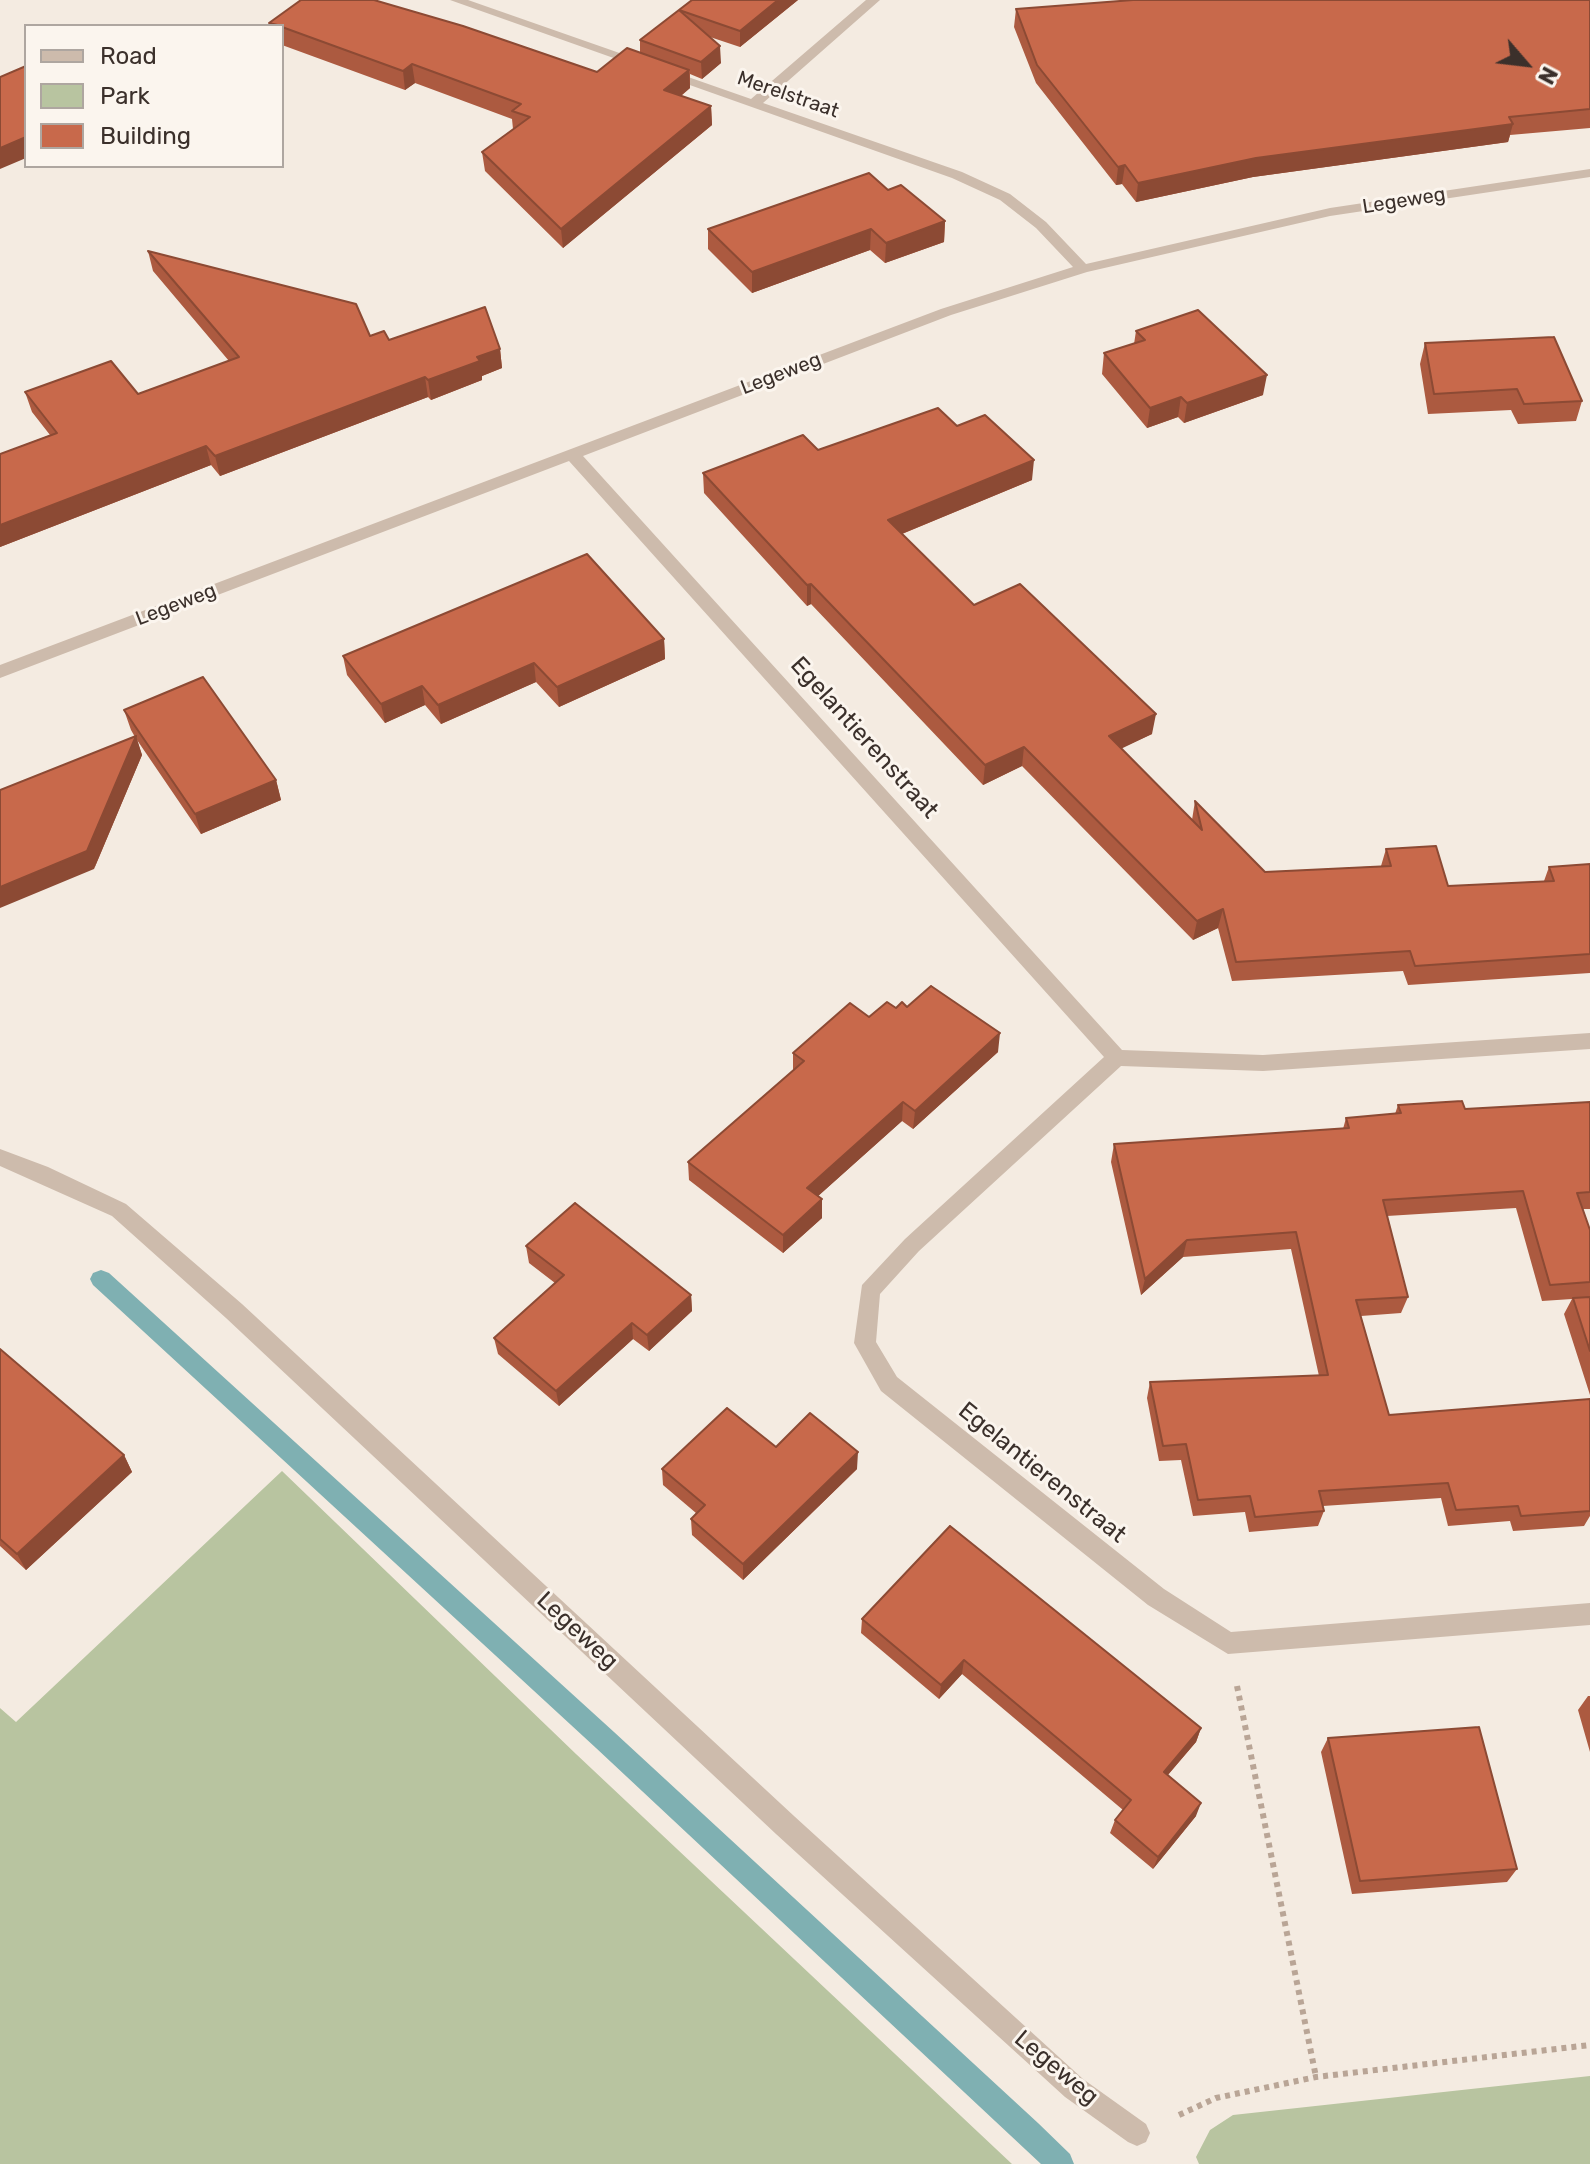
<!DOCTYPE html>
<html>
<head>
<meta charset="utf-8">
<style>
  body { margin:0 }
  #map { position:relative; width:1590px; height:2164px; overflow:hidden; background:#f4ebe1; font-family:Rubik,sans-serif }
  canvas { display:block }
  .legend { position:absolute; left:24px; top:24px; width:260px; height:144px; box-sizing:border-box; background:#fbf5ee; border:2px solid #aea6a0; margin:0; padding:10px 14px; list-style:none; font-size:24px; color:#3b302b }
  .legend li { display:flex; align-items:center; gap:16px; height:40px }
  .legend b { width:40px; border:2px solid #aea6a0 }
  .north { position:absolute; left:1486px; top:24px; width:80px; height:80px; -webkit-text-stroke:6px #fbf5ee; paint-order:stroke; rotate:118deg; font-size:22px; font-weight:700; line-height:32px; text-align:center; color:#3b302b }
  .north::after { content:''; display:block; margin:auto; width:28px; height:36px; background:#3b302b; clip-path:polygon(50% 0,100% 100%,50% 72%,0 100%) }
</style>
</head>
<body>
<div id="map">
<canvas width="1590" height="2164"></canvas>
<ul class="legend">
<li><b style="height:10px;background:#cdbbac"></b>Road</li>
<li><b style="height:22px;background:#b8c4a0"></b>Park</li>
<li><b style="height:22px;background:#c8694b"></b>Building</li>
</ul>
<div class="north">N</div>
</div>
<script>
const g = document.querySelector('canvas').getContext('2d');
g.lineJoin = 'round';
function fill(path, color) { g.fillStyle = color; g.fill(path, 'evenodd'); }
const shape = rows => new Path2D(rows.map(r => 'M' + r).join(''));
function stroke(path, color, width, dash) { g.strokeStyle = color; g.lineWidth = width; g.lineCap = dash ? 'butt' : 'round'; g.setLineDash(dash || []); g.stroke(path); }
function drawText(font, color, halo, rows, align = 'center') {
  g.font = font + ' Rubik,sans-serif'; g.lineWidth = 6; g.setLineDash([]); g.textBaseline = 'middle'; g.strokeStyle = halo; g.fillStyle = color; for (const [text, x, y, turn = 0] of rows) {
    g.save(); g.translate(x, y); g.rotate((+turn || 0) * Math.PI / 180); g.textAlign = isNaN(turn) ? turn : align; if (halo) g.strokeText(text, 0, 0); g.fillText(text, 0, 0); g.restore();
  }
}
fill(shape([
  [282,1471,576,1754,1012,2164,0,2164,0,1708,16,1722],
  [1590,2076,1590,2164,1199,2164,1196,2157,1210,2130,1233,2115]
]), '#b8c4a0');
fill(shape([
  [101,1270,109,1273,614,1732,1038,2123,1070,2154,1074,2164,1041,2164,596,1748,93,1285,90,1279,93,1273,101,1270]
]), '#7fb0b2');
stroke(shape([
  [1237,1686,1316,2077],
  [1179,2115,1216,2098,1316,2077,1590,2045]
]), '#b9a596', 6, [5, 5]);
fill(shape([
  [450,0,468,0,751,99,866,0,880,0,763,103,962,172,1010,194,1046,222,1086,264,1330,208,1590,169,1590,177,1330,216,1087,272,951,315,583,456,1122,1050,1263,1055,1590,1033,1590,1049,1263,1071,1121,1066,919,1251,880,1294,876,1342,897,1377,1164,1589,1231,1632,1590,1603,1590,1625,1228,1654,1148,1605,881,1391,854,1343,862,1285,905,1239,1104,1057,569,461,0,678,0,665,941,309,1073,267,1036,228,1000,200,952,178,450,0],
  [0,1149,48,1167,126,1204,242,1304,794,1816,1083,2079,1146,2124,1150,2133,1146,2142,1137,2146,1128,2142,1065,2097,776,1834,226,1318,112,1216,0,1166,0,1149]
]), '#cdbbac');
fill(shape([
  [692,0,798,0,740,47,710,37,721,63,702,79,690,74,690,88,681,96,711,106,712,125,563,248,485,171,482,152,513,129,512,119,415,83,405,90,282,45,282,26,269,26,269,23,597,72,640,52,640,40],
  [1590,0,1590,128,1510,135,1508,142,1253,177,1136,202,1122,184,1116,185,1036,83,1014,27,1016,9],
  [888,190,945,221,944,242,885,263,870,250,752,293,708,249,708,229],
  [148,251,370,336,389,340,500,349,502,368,482,376,482,380,431,400,428,397,220,476,211,465,0,547,0,454,50,435,32,412,25,392,138,394,229,361,153,271],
  [1136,331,1263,395,1184,423,1178,417,1147,428,1102,374,1104,353,1134,344],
  [1425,343,1582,401,1576,421,1518,424,1511,410,1428,414,1420,364],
  [957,426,1032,480,902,534,974,605,1152,734,1121,748,1192,820,1195,801,1265,872,1381,866,1386,849,1448,886,1544,881,1549,867,1590,864,1590,973,1408,985,1403,971,1232,981,1218,928,1193,940,1022,766,983,785,811,604,807,606,704,493,703,473,818,450],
  [664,639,665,659,559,707,536,682,441,724,425,705,385,723,347,675,343,656],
  [124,710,276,780,281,800,201,834,137,740,142,755,94,869,135,737,131,730],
  [907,1007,998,1052,913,1129,902,1121,818,1196,822,1199,822,1218,783,1253,689,1180,688,1162,793,1071,793,1053,869,1017,896,1008],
  [1590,1102,1590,1209,1583,1209,1590,1230,1590,1395,1564,1314,1572,1299,1542,1301,1516,1208,1387,1216,1408,1297,1401,1313,1361,1316,1389,1415,1590,1399,1590,1516,1584,1526,1513,1531,1510,1521,1448,1526,1441,1498,1323,1506,1324,1511,1318,1526,1249,1532,1245,1512,1193,1516,1181,1460,1159,1461,1147,1398,1150,1382,1319,1376,1291,1249,1183,1257,1141,1295,1111,1162,1114,1144,1343,1129,1346,1118,1395,1114,1398,1105,1465,1109],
  [526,1246,691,1295,692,1311,649,1351,633,1339,559,1406,498,1354,494,1338,555,1283,529,1263],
  [0,1349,124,1455,132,1472,26,1570,0,1546],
  [776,1447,857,1469,743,1580,692,1535,691,1519,696,1513,663,1485,662,1469],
  [862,1619,1201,1728,1196,1742,1168,1775,1196,1816,1153,1869,1110,1833,1115,1820,1123,1810,962,1674,939,1699,861,1633],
  [1588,1696,1590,1696,1590,1752,1578,1710],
  [1328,1738,1517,1869,1507,1882,1352,1894,1321,1752]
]), '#ac5a40');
fill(shape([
  [778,0,798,0,740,47,740,31],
  [720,46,721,63,702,79,701,62],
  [412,64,415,83,405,90,403,71],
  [689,70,690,88,665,109,664,90],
  [711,106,712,125,563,248,561,229],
  [1513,124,1508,142,1253,177,1136,202,1138,183,1256,158],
  [26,137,26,158,0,169,0,148],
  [1125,165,1122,184,1116,185,1118,167],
  [945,221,944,242,885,263,886,243],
  [871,229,870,250,752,293,752,272],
  [500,349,502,368,482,376,482,380,431,400,428,380,477,357],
  [1267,375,1263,395,1184,423,1187,403],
  [425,377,428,397,220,476,215,456],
  [1181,397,1178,417,1147,428,1150,408],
  [206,446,211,465,0,547,0,525],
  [1034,460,1032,480,887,540,888,520],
  [811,584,811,604,807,606,807,585],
  [664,639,665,659,559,707,557,687],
  [534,663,536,682,441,724,438,705],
  [422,686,425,705,385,723,381,704],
  [1156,714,1152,734,1106,756,1109,736],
  [136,736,142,755,94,869,0,908,0,887],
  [1024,747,1022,766,983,785,985,765],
  [276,780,281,800,201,834,195,814],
  [1223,909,1218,928,1193,940,1197,921],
  [1000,1033,998,1052,913,1129,915,1111],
  [903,1102,902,1121,807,1206,807,1188],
  [822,1199,822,1218,783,1253,783,1235],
  [1187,1240,1183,1257,1141,1295,1145,1279],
  [691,1295,692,1311,649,1351,647,1335],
  [632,1323,633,1339,559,1406,556,1391],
  [858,1452,857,1469,743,1580,743,1564],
  [124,1455,132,1472,26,1570,17,1554],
  [964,1660,962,1674,939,1699,941,1685],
  [1201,1728,1196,1742,1159,1785,1164,1772],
  [1201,1803,1196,1816,1153,1869,1158,1857]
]), '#8c4a34');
const building = shape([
  [301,0,374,0,463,26,597,72,627,48,689,70,664,90,711,106,561,229,482,152,530,117,512,111,521,104,412,64,403,71,282,27,282,26,269,23,301,0],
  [692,0,778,0,740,31,679,10,720,46,701,62,640,40,692,0],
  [1133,0,1590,0,1590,109,1509,117,1513,124,1256,158,1138,183,1125,165,1118,167,1037,65,1016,9,1133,0],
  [26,66,26,137,0,148,0,77,26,66],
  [869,173,888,190,901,185,945,221,886,243,871,229,752,272,708,229,869,173],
  [148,251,356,304,370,336,384,331,389,340,485,307,500,349,477,357,480,361,428,380,425,377,215,456,206,446,0,525,0,454,57,433,25,392,111,361,138,394,239,357,148,251],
  [1198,310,1267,375,1187,403,1181,397,1150,408,1104,353,1145,340,1136,331,1198,310],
  [1554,337,1582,401,1524,404,1517,389,1434,394,1425,343,1554,337],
  [938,408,957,426,985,415,1034,460,888,520,974,605,1020,584,1156,714,1109,736,1202,830,1195,801,1265,872,1391,866,1386,849,1436,846,1448,886,1554,881,1549,867,1590,864,1590,954,1415,966,1410,951,1236,962,1223,909,1197,921,1024,747,985,765,811,584,807,585,703,473,803,435,818,450,938,408],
  [587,554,664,639,557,687,534,663,438,705,422,686,381,704,343,656,587,554],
  [203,677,276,780,195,814,124,710,203,677],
  [136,736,87,851,0,887,0,790,136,736],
  [931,986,1000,1033,915,1111,903,1102,807,1188,822,1199,783,1235,688,1162,804,1061,793,1053,850,1003,869,1017,887,1002,896,1008,902,1002,907,1007,931,986],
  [1462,1101,1465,1109,1590,1102,1590,1192,1577,1193,1590,1230,1590,1282,1550,1285,1523,1191,1383,1200,1408,1297,1356,1300,1389,1415,1590,1399,1590,1511,1521,1516,1518,1506,1456,1510,1448,1483,1319,1491,1324,1511,1255,1517,1250,1496,1198,1500,1186,1444,1163,1446,1150,1382,1328,1375,1296,1232,1187,1240,1145,1279,1114,1144,1349,1128,1346,1118,1401,1113,1398,1105,1462,1101],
  [575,1203,691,1295,647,1335,632,1323,556,1391,494,1338,564,1275,526,1246,575,1203],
  [1590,1297,1590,1351,1573,1298,1590,1297],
  [0,1349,124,1455,17,1554,0,1539,0,1349],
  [727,1408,776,1447,810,1413,858,1452,743,1564,691,1519,705,1505,662,1469,727,1408],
  [950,1526,1201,1728,1164,1772,1201,1803,1158,1857,1115,1820,1131,1800,964,1660,941,1685,862,1619,950,1526],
  [1479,1727,1517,1869,1360,1881,1328,1738,1479,1727]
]);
fill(building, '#c8694b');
stroke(building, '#8c4a34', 2);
drawText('20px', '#3b302b', '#fbf5ee', [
  ["Merelstraat",788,95,19],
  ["Legeweg",1404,201,-9],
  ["Legeweg",781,374,-21],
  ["Legeweg",176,605,-21]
]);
drawText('24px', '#3b302b', '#fbf5ee', [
  ["Egelantierenstraat",864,738,48],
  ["Egelantierenstraat",1042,1473,39],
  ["Legeweg",577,1631,43],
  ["Legeweg",1056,2068,40]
]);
</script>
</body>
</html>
